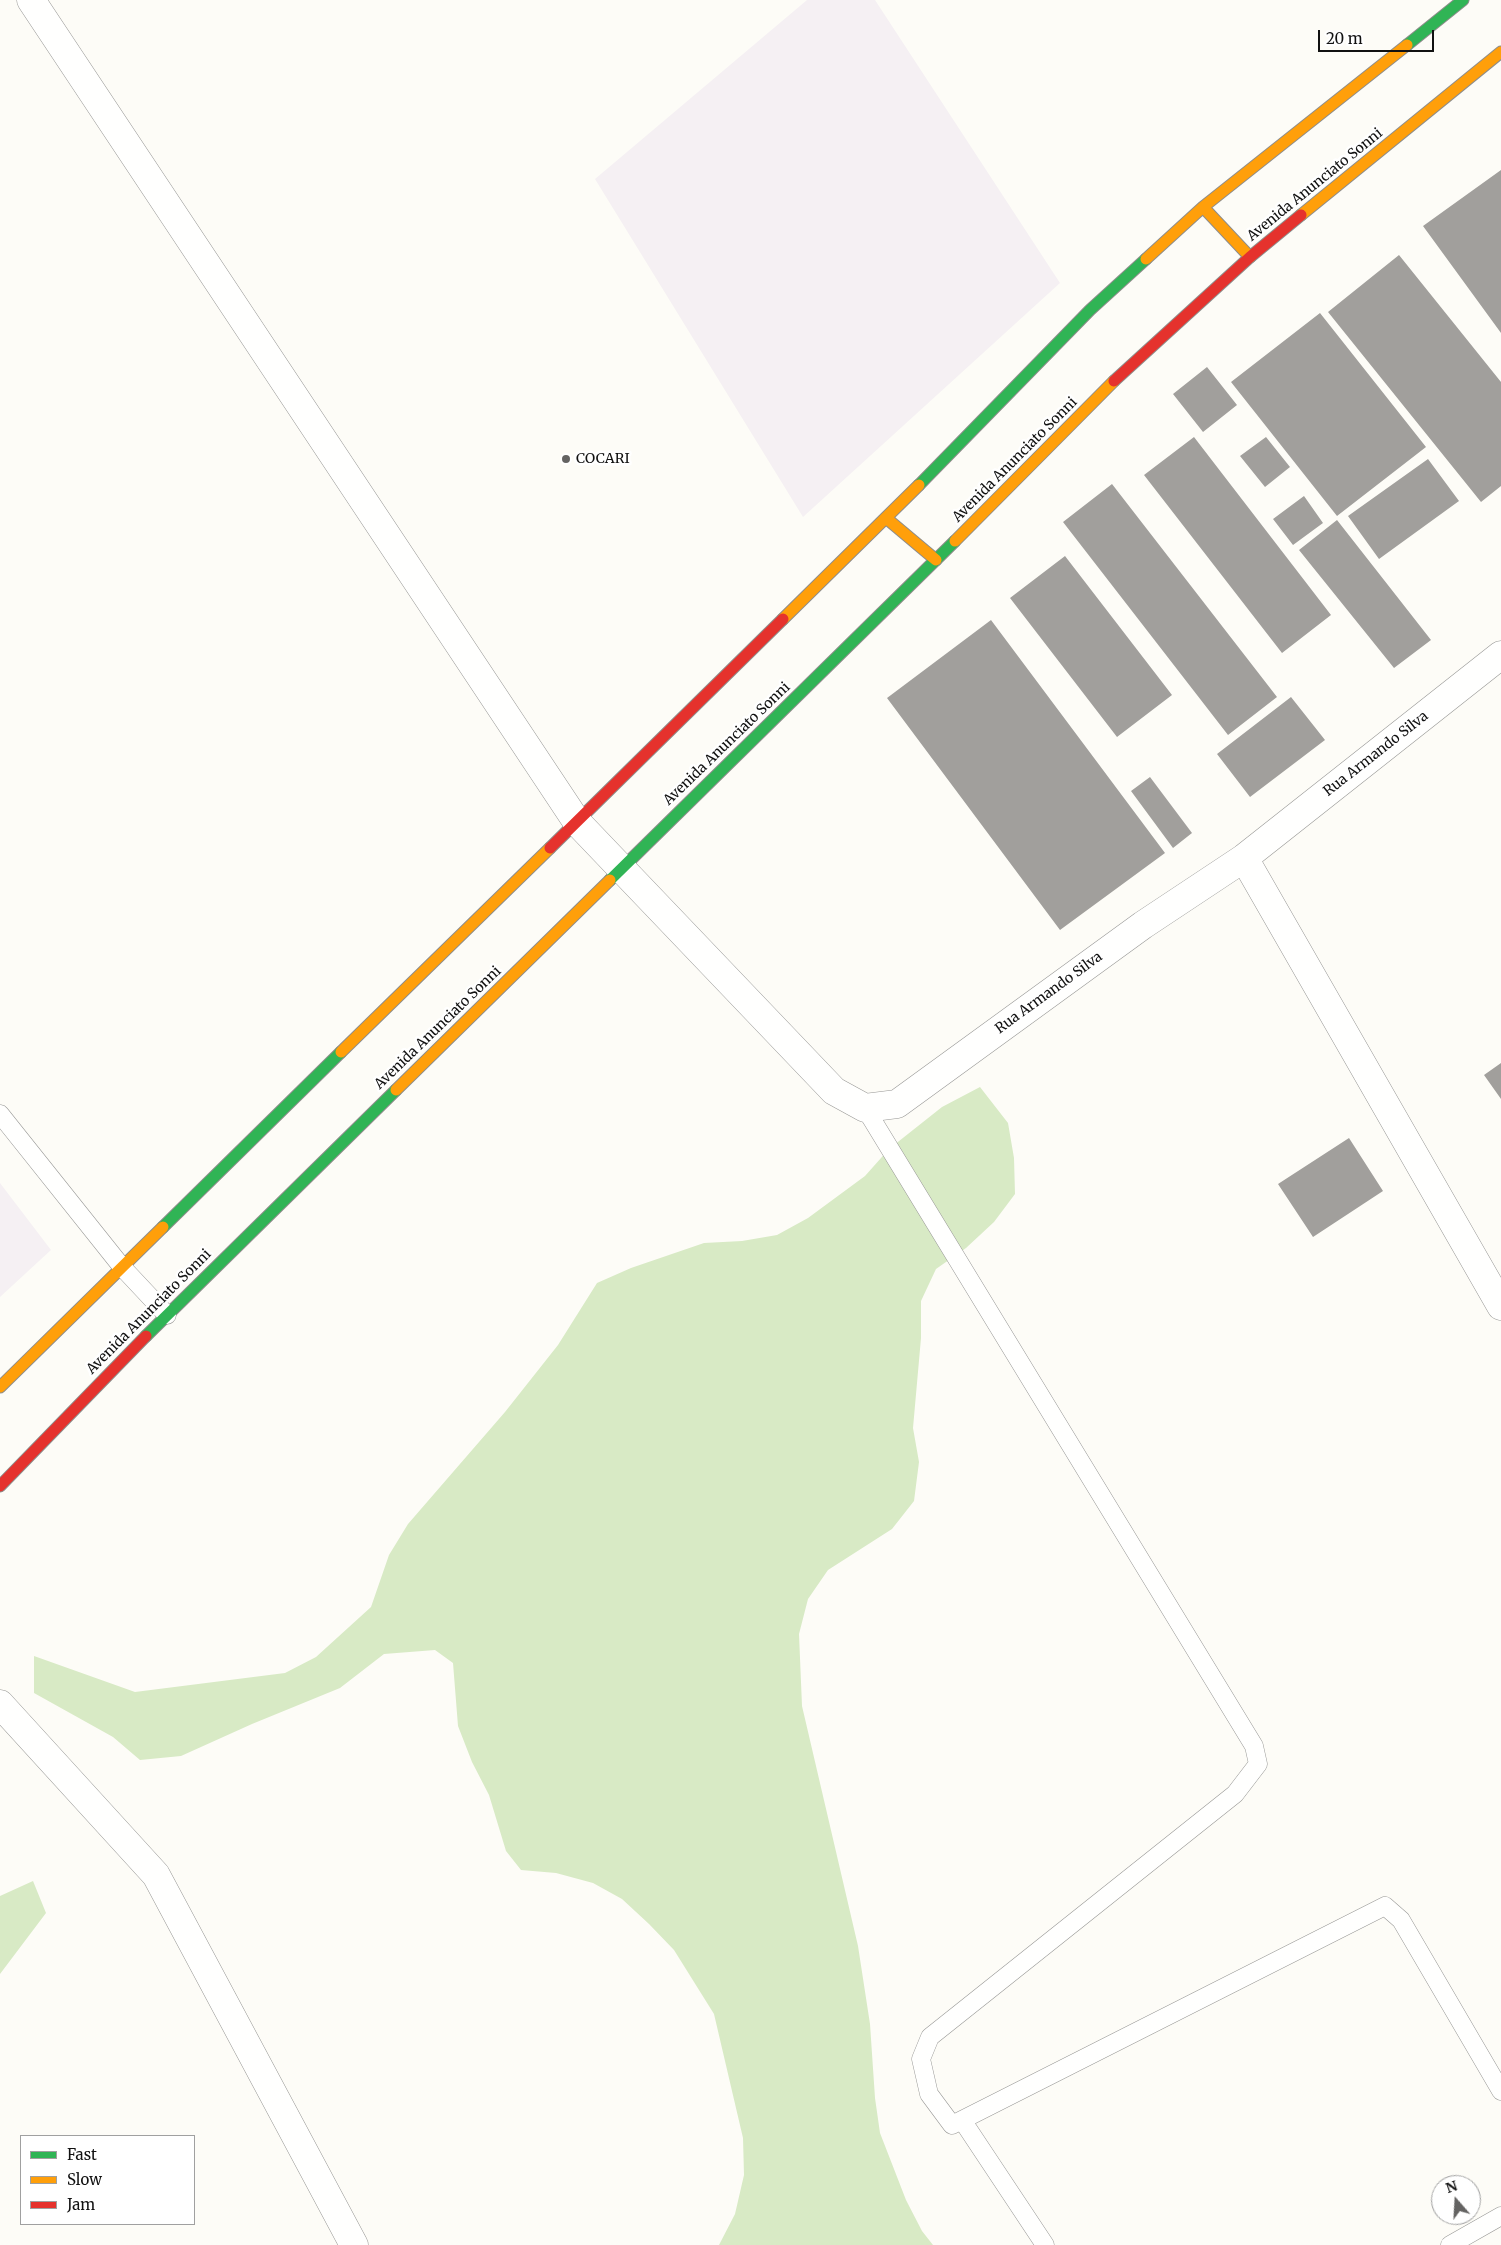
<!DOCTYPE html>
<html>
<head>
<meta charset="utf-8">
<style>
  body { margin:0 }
  #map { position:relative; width:1501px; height:2245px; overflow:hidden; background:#fdfcf7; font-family:Merriweather,serif }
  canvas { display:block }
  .legend { position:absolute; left:20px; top:2135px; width:175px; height:90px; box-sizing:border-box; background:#fff; border:1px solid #a0a0a0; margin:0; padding:6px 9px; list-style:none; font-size:15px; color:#111 }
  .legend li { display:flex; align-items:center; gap:10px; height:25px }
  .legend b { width:25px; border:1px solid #a0a0a0 }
  .north { position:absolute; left:1431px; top:2175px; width:50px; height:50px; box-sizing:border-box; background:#fff; border:1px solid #a0a0a0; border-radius:50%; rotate:341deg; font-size:14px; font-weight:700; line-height:20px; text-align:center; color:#111 }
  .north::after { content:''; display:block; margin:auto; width:18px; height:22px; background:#646362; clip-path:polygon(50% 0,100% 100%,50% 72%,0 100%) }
  .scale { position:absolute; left:1318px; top:30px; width:116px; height:22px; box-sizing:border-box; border:2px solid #111; border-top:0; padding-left:6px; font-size:15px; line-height:18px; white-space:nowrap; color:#111; -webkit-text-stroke:4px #fff; paint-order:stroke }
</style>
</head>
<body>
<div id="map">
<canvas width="1501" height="2245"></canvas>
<ul class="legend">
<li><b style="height:6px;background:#30b455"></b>Fast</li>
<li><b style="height:6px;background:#ff9f0a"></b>Slow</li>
<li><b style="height:6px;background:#e5322d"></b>Jam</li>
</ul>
<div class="north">N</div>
<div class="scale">20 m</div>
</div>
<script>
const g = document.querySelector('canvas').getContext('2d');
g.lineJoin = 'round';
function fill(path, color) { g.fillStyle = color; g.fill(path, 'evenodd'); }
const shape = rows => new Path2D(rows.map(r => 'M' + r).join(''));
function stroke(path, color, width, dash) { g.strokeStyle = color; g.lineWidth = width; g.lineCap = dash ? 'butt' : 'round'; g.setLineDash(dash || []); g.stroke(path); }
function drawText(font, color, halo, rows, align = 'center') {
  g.font = font + ' Merriweather,serif'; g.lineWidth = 5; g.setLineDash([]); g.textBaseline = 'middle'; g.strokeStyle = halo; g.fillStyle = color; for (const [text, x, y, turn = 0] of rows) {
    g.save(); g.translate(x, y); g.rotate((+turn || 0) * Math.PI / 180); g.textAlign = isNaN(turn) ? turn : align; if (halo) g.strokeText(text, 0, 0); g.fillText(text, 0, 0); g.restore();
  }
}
fill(shape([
  [807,0,875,0,1060,283,803,517,595,179],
  [0,1183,51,1250,0,1297]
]), '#f5f0f3');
fill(shape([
  [980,1087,1008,1123,1014,1158,1015,1194,994,1222,966,1248,936,1269,921,1301,921,1338,913,1428,919,1462,914,1501,892,1529,828,1570,808,1599,799,1634,802,1706,858,1946,870,2024,875,2098,880,2133,906,2200,922,2231,933,2245,719,2245,735,2214,744,2175,743,2138,714,2014,674,1950,649,1924,622,1899,593,1883,556,1873,521,1870,506,1851,489,1795,472,1762,458,1726,453,1663,435,1650,384,1654,340,1688,252,1724,181,1756,140,1760,113,1737,34,1693,34,1656,135,1692,285,1673,316,1657,371,1607,389,1555,408,1524,505,1412,558,1345,597,1283,631,1268,704,1243,742,1241,777,1235,808,1218,865,1176,889,1149,942,1107],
  [33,1881,46,1913,0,1974,0,1896]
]), '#d8eac5');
fill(shape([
  [1501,170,1501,333,1423,226],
  [1399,255,1501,382,1501,486,1481,502,1328,312],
  [1320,313,1426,447,1337,516,1231,382],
  [1207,367,1237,405,1203,432,1173,394],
  [1194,437,1331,615,1282,653,1144,475],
  [1266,437,1290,467,1265,487,1240,456],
  [1428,459,1459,501,1379,559,1348,516],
  [1112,484,1277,697,1228,735,1063,522],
  [1304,496,1323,523,1293,545,1273,519],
  [1337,520,1431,640,1394,668,1299,550],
  [1065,556,1172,695,1117,737,1010,598],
  [991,620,1165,853,1060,930,887,698],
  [1291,697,1325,740,1250,797,1217,754],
  [1150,777,1192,833,1173,848,1131,791],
  [1501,1063,1501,1099,1484,1075],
  [1349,1138,1383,1191,1313,1237,1278,1184]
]), '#a19f9c');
const lane = shape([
  [865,1108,1254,1746,1258,1764,1235,1794,930,2037,921,2059,929,2094,952,2125,1385,1906,1401,1920,1501,2091],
  [0,1114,122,1267,167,1315],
  [962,2120,1045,2245],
  [1450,2245,1501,2216]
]);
const street = shape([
  [31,0,577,822,834,1091,865,1108,897,1104,1143,925,1244,858,1501,655],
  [1244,858,1501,1306],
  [0,1704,156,1875,354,2245]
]);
const fast = shape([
  [1407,45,1463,0],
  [919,485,1090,310,1146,259],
  [610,880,955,541],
  [163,1227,341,1052],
  [146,1336,396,1090]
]);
const slow = shape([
  [1203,207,1250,257],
  [1301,215,1501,52],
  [1146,259,1203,207,1407,45],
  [886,518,936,560],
  [955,541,1114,381],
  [783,619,919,485],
  [341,1052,550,848],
  [396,1090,610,880],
  [0,1387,163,1227]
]);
const jam = shape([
  [1114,381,1250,257,1301,215],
  [550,848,783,619],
  [0,1486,146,1336]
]);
stroke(lane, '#979795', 19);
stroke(street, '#979795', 29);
stroke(fast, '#8e8d8b', 13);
stroke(slow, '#8e8d8b', 13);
stroke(jam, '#8e8d8b', 13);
stroke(lane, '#fffffe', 18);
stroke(street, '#fffffe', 28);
stroke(fast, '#30b455', 11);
stroke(slow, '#ff9f0a', 11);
stroke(jam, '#e5322d', 11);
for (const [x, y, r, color] of [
  [566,459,5,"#646362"]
]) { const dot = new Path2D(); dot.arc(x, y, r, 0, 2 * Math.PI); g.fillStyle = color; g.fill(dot); stroke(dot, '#fff', 2); }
drawText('14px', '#111', '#fff', [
  ["Avenida Anunciato Sonni",1315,185,-39],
  ["Avenida Anunciato Sonni",1015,460,-45],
  ["Avenida Anunciato Sonni",727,744,-44],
  ["Rua Armando Silva",1376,754,-38],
  ["Rua Armando Silva",1049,993,-36],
  ["Avenida Anunciato Sonni",438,1028,-44],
  ["Avenida Anunciato Sonni",149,1312,-45]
]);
drawText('14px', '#111', '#fff', [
  ["COCARI",576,459]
], 'left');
</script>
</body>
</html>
